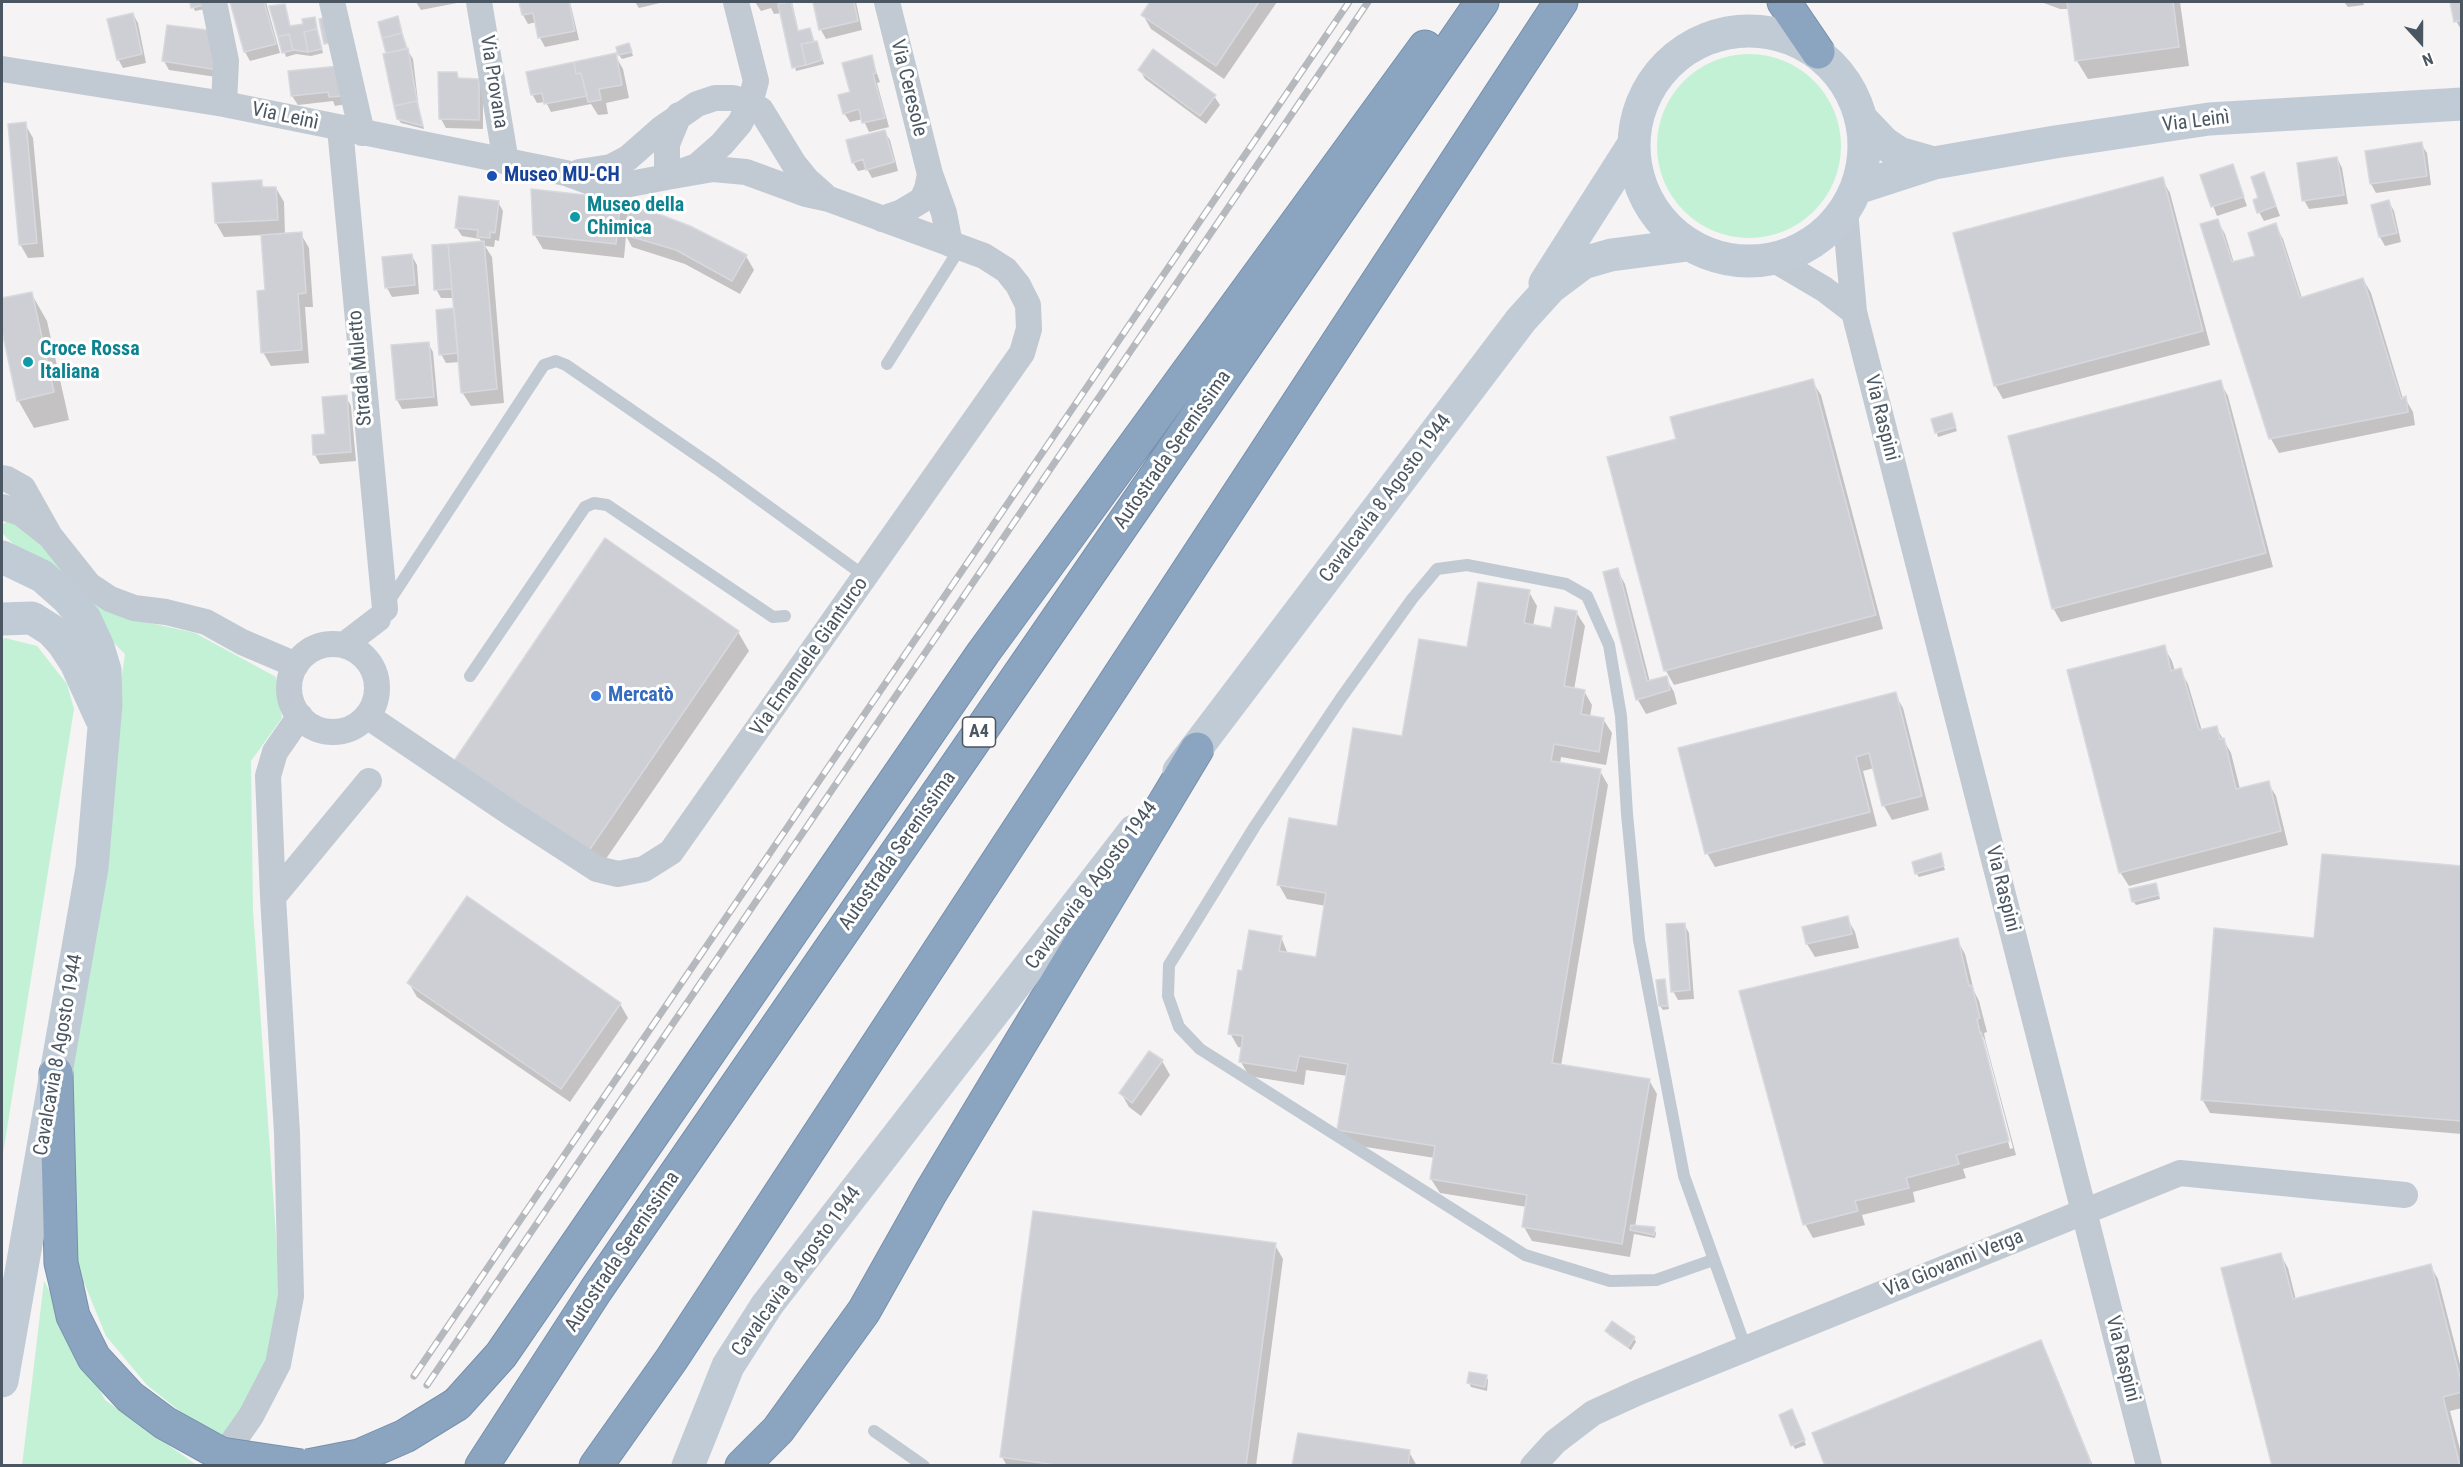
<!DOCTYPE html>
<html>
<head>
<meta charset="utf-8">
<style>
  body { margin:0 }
  #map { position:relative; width:2463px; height:1467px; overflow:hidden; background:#f5f3f3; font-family:"Roboto Condensed",sans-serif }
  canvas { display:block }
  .frame { position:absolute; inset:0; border:3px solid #4a5661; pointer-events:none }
  .north { position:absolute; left:2391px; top:12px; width:60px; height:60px; -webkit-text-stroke:4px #fff; paint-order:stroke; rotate:159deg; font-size:16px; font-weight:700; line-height:24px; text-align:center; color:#4a5661 }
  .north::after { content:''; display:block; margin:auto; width:21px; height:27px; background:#4a5661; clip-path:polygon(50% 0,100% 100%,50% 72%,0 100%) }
</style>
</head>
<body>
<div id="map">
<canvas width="2463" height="1467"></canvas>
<div class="frame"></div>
<div class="north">N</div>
</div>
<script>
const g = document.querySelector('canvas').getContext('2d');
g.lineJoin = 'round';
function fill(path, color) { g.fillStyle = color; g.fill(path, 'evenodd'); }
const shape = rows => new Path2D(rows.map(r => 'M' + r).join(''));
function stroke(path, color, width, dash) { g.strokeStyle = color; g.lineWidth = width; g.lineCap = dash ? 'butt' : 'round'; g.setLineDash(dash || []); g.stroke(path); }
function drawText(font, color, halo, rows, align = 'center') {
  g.font = font + ' "Roboto Condensed",sans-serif'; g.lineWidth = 6; g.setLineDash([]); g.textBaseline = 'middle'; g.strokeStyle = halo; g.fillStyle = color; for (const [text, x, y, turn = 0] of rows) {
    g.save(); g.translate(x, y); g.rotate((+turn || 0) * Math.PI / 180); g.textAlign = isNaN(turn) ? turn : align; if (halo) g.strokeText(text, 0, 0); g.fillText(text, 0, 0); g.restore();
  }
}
fill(shape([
  '1657 146a92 92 0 1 1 184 0a92 92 0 1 1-184 0Z',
  [12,520,137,620,195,633,276,677,282,718,251,761,253,910,280,1292,268,1363,225,1438,182,1413,147,1385,106,1336,76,1263,67,1061,125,654,2,533,2,524],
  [5,638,37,646,67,684,74,709,2,1160,2,640],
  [44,1281,105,1400,198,1466,22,1466]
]), '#c3f1d5');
fill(shape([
  [191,2,209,2,210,8,195,11],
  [232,2,266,2,280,53,250,61,245,52],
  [416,2,462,2,421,10],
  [521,2,570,2,579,40,545,47,540,38,537,22,528,24,523,15],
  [635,2,664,2,639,8],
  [755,2,792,2,799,33,810,30,814,43,819,47,824,64,796,71,782,13,774,14,771,8,761,11],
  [814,2,856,2,862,30,826,39,821,30],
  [1151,2,1277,2,1224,79,1151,29,1143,15],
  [2041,2,2180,2,2189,66,2088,79,2077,61,2070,9,2060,9],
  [2344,2,2363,2,2364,5,2348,7],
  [2451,2,2462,2,2462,31,2456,21],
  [284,5,290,27,305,25,314,19,323,53,311,56,296,54,286,57,271,7],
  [133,14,138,23,146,63,123,68,118,59],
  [397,18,407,49,413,59,419,110,424,129,401,123,398,119,387,53],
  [220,42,223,78,169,70,164,61],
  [631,49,633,56,622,59,619,55],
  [615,55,623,69,629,98,606,103,608,114,598,115,591,104,551,112,546,102,537,103,532,94],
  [871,57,880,82,877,83,889,127,869,132,863,119,850,122,844,113,852,93],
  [1140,70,1214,96,1220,105,1206,124,1145,79],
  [456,74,459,79,478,81,483,90,483,129,446,128,441,119],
  [343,77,346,104,335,106,333,101,298,105,292,96],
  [25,124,33,138,44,257,28,258,20,244],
  [884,131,890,140,898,171,872,178,867,169,858,171,853,162],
  [2421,144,2427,153,2431,185,2376,193,2371,184],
  [2337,158,2342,168,2348,204,2309,209,2304,200],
  [2232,166,2247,206,2217,216,2202,176],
  [2264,174,2280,216,2264,221,2259,212],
  [2162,179,2170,193,2210,345,2003,399,1995,385],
  [261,182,265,189,276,188,284,202,285,235,301,234,309,248,313,307,305,307,309,363,271,366,263,352,267,292,263,235,224,237,216,223],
  [620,201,629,217,746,256,754,270,740,294,685,264,632,247,626,236,624,258,543,249,534,234],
  [498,202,503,211,499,241,495,240,494,247,485,246,492,257,504,403,471,406,462,392,460,362,446,363,441,354,455,310,454,298,441,298,436,289,482,243,480,239,462,236,456,227],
  [2389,202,2394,211,2401,242,2385,246,2380,237,2372,206],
  [2217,220,2225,234,2234,263,2257,257,2275,225,2283,239,2302,298,2363,279,2371,293,2403,399,2405,398,2413,412,2415,425,2279,453,2271,439],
  [412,256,417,265,419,294,392,297,387,288,384,259],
  [31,293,47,321,69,420,34,428,18,400,2,324,2,300],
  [428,343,433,352,438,406,402,409,397,400],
  [1812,381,1821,395,1883,629,1674,685,1666,671,1609,458,1677,440],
  [2220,382,2228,396,2273,567,2061,622,2053,608],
  [346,397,351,406,356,461,320,464,315,455],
  [1953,419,1957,431,1938,437,1933,420],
  [1617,570,1625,584,1650,682,1666,678,1674,692,1677,704,1646,714,1638,700,1605,573],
  [1529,592,1537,606,1533,626,1552,630,1576,612,1585,626,1574,690,1584,691,1592,705,1590,717,1603,719,1612,733,1606,765,1561,757,1560,764,1600,771,1608,785,1561,1066,1649,1080,1657,1094,1635,1227,1654,1229,1656,1233,1655,1238,1634,1234,1630,1257,1532,1241,1524,1227,1527,1207,1440,1193,1431,1179,1435,1158,1347,1144,1339,1130,1348,1076,1306,1070,1304,1085,1249,1076,1241,1062,1243,1048,1238,1047,1230,1033,1243,972,1281,937,1288,954,1317,959,1326,906,1287,899,1279,885,1339,828,1469,649],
  [738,632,749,651,599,869,466,780],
  [2164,647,2172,661,2175,671,2180,670,2188,684,2202,731,2216,727,2231,753,2240,789,2268,783,2276,796,2288,845,2129,886,2120,872],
  [1895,694,1903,708,1929,810,1892,820,1884,806,1874,768,1863,771,1877,826,1715,867,1707,853],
  [1940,855,1945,870,1919,877,1916,873],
  [2462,868,2462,1134,2210,1113,2202,1099,2316,940],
  [2157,888,2160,899,2136,905,2133,901],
  [1847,918,1855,932,1859,948,1815,957,1807,944],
  [1684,924,1689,933,1694,999,1678,1000,1673,991],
  [1957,940,1965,954,1974,991,1979,1001,1987,1032,1984,1033,1986,1043,2016,1155,1963,1169,1966,1178,1913,1192,1915,1202,1862,1215,1865,1225,1813,1238,1805,1224],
  [1980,1034,1984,1038,2013,1148,2010,1149],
  [1664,981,1669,1009,1663,1010,1660,1006],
  [409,983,620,1004,628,1018,570,1102,417,997],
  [1162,1061,1170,1075,1141,1116,1129,1107,1121,1093],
  [1275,1245,1283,1259,1256,1466,1007,1466,1002,1457],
  [2280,1254,2288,1268,2296,1300,2430,1265,2438,1279,2462,1372,2462,1408,2450,1411,2462,1457,2462,1466,2273,1466],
  [1606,1331,1634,1338,1636,1342,1631,1350,1609,1335],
  [2040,1342,2048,1356,2093,1466,1827,1466],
  [1486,1376,1488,1380,1487,1391,1471,1387,1469,1383],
  [1794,1415,1806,1445,1795,1449,1793,1445],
  [1409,1452,1417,1466,1294,1466]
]), '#0003');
const building = shape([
  [190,2,209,2,209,4,191,8,190,2],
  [230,2,264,2,276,44,244,52,230,2],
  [519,2,569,2,575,31,538,38,533,13,522,15,519,2],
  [791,2,798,31,810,28,814,42,801,44,806,65,792,68,778,4,791,2],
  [813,2,854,2,858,21,819,30,813,2],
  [1150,2,1259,2,1216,66,1141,15,1150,2],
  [2067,2,2173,2,2179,47,2075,61,2067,2],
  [2450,2,2462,2,2462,20,2454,22,2450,2],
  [285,4,290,26,303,24,302,19,315,17,317,29,304,32,308,52,293,50,289,34,278,37,269,6,285,4],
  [133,13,142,54,117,60,107,19,133,13],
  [398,16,402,33,382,38,378,22,398,16],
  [329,17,335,42,324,44,319,19,329,17],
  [167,25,215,31,218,70,162,61,167,25],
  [317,29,322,49,308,52,304,32,317,29],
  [402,33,407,49,386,53,382,38,402,33],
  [289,34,293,50,282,53,278,37,289,34],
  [817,41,822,60,806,65,801,44,817,41],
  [629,43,632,52,618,55,616,47,629,43],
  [408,48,417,101,394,106,383,54,408,48],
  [1153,49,1216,95,1200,116,1138,70,1153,49],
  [616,53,622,85,599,89,601,100,588,102,581,73,576,74,574,62,616,53],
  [872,55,876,73,873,74,885,118,862,123,859,109,843,114,838,95,850,92,842,63,872,55],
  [574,62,576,74,581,73,587,96,544,104,542,93,531,95,526,72,574,62],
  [339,66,342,96,329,97,328,92,291,96,288,71,339,66],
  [438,72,457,72,458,78,479,79,479,120,439,119,438,72],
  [417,101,423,126,397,119,394,106,417,101],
  [26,122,37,243,19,245,8,124,26,122],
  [885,130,894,162,866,170,863,159,852,163,846,140,885,130],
  [2422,142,2427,176,2370,184,2365,151,2422,142],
  [2337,157,2344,195,2302,201,2297,163,2337,157],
  [2233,164,2244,197,2211,207,2200,175,2233,164],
  [2264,172,2276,206,2257,213,2253,200,2258,198,2251,177,2264,172],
  [2163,177,2203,331,1994,386,1953,233,2163,177],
  [262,180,262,187,276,187,278,220,215,223,212,183,262,180],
  [531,189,621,199,616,244,533,235,531,189],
  [459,196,499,201,495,233,490,232,490,238,477,237,478,230,455,228,459,196],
  [2389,200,2397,233,2379,237,2371,205,2389,200],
  [632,204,690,226,747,255,732,281,676,250,622,234,632,204],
  [2218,219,2232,262,2255,256,2248,233,2276,223,2300,298,2363,278,2401,399,2406,396,2408,412,2269,439,2200,224,2218,219],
  [302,232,306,293,298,294,302,350,261,353,257,291,265,290,261,235,302,232],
  [484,241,497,389,461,393,448,244,484,241],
  [448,244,452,289,434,290,432,245,448,244],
  [412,254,415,285,385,288,382,257,412,254],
  [32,292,54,392,17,401,2,331,2,298,32,292],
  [454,308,458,353,439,355,436,310,454,308],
  [429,342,434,397,396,400,391,345,429,342],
  [1813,379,1876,615,1664,671,1607,457,1676,439,1670,417,1813,379],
  [2221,380,2266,553,2052,609,2008,436,2221,380],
  [347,395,351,452,313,455,312,435,325,434,322,397,347,395],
  [1952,413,1956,427,1935,433,1931,419,1952,413],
  [605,538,739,631,588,852,454,761,605,538],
  [1618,568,1647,681,1667,676,1670,690,1636,700,1603,572,1618,568],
  [1478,582,1530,590,1524,623,1551,628,1555,607,1577,611,1564,686,1585,690,1581,714,1604,718,1599,752,1554,744,1551,761,1601,769,1552,1063,1650,1079,1622,1244,1522,1227,1527,1195,1430,1179,1435,1146,1337,1130,1348,1064,1299,1056,1296,1071,1239,1062,1243,1036,1228,1034,1238,970,1242,971,1249,930,1282,936,1279,951,1316,957,1326,893,1277,885,1289,818,1337,826,1353,728,1402,736,1419,639,1467,647,1478,582],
  [2165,645,2171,671,2181,668,2199,730,2217,726,2220,739,2224,738,2236,789,2269,781,2281,831,2119,873,2067,670,2165,645],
  [1896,692,1922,796,1882,806,1869,753,1856,757,1870,812,1705,854,1678,748,1896,692],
  [1941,853,1944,866,1915,874,1912,862,1941,853],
  [2322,854,2462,866,2462,1121,2201,1100,2214,928,2314,938,2322,854],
  [2156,883,2159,895,2132,902,2129,889,2156,883],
  [467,896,621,1003,561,1089,407,983,467,896],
  [1848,916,1852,934,1806,944,1802,927,1848,916],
  [1685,923,1690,990,1671,992,1666,924,1685,923],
  [1958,938,1969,986,1972,985,1980,1018,1977,1019,1980,1033,1981,1032,2009,1141,1956,1155,1959,1164,1906,1178,1909,1188,1855,1201,1858,1211,1803,1225,1739,991,1958,938],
  [1665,979,1668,1006,1659,1006,1656,980,1665,979],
  [1149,1051,1163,1060,1132,1103,1119,1093,1149,1051],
  [1033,1211,1276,1243,1246,1466,1063,1466,1000,1457,1033,1211],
  [1631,1225,1655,1227,1654,1235,1630,1230,1631,1225],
  [2281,1253,2293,1299,2431,1264,2462,1385,2462,1392,2443,1397,2460,1466,2272,1466,2221,1268,2281,1253],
  [1612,1321,1635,1337,1628,1347,1605,1331,1612,1321],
  [2041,1340,2091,1463,2085,1466,1825,1466,1812,1433,2041,1340],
  [1469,1372,1487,1375,1485,1387,1467,1383,1469,1372],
  [1792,1409,1805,1440,1791,1446,1779,1415,1792,1409],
  [1298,1433,1410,1450,1408,1466,1292,1466,1298,1433]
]);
fill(building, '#cdcfd5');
stroke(building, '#d7d9de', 1.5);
const highway = shape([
  [1784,2,1818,52],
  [56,1073,61,1263,66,1284],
  [457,1404,501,1355,983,653,1425,47],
  [482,1466,596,1290,1482,2],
  [596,1466,671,1360,1561,2],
  [742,1466,778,1430,864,1311,931,1192,1197,749]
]);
stroke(highway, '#7690ad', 35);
stroke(shape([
  [887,364,960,248],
  [388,603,544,365,556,361,566,365,717,469,866,577],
  [470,676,585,507,594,503,607,505,773,617,785,616],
  [1713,1260,1656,1280,1610,1281,1525,1255,1200,1049,1179,1027,1168,996,1169,965,1255,826,1341,698,1412,599,1437,569,1467,565,1566,584,1587,596,1609,645,1621,716,1627,814,1639,940,1684,1176,1746,1349],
  [874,1431,924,1466]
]), '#c1cad2', 12);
stroke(shape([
  [214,2,226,61,224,104],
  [332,2,362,133],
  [479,2,506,162],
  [887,2,930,174,944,213,950,244],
  [2,69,224,104,566,173,596,184,630,184,667,177,697,166,722,144,740,123,750,103,756,81,736,2],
  [340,128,385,609],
  [579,172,611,167,628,158,661,129,697,104,715,98,733,98,750,103,761,110,794,164,807,180,824,195],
  [1845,211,1854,312,2149,1466],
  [882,219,902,212,922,200,927,189,930,174],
  [1773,259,1824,289,1854,312],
  [2,478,7,479,23,488,50,536,21,513,2,507],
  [50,536,89,585,110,599,134,608,166,612,206,622,242,642,296,665],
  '289 688a44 44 0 1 1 88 0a44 44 0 1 1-88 0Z',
  [344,645,378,619],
  [367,716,512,814,597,869,618,874,644,869,671,852,1022,353,1029,329,1028,305,1018,285,1006,270,984,256,829,199,806,194,746,172,713,169,667,177,667,144,679,115],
  [273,897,268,776,275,752,300,716],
  [216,1466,251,1416,278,1364,291,1296,287,1133,273,897,369,781],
  [1533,1466,1555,1442,1593,1413,1639,1392,2180,1173,2405,1195]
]), '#c1cad2', 26);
stroke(shape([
  '1634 146a115 115 0 1 1 230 0a115 115 0 1 1-230 0Z',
  [1863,121,1884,143,1899,153,1934,163],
  [1857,188,1934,163,2055,142,2209,119,2462,104],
  [1545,283,1633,145],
  [2,557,42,576,68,599,85,619,98,647,105,670,106,704,92,868,2,1381],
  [2,619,32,618,51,630,63,643,76,663,101,718],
  [1179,771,1521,320,1551,287,1583,263,1611,255,1688,245],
  [688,1466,728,1366,767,1305,1134,831]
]), '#c1cbd6', 33);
stroke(highway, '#8ba5c1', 33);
const rail = shape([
  [414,1376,1349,2],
  [427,1385,1368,2]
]);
stroke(rail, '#b5b8bd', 7);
stroke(rail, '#fff', 4.5, [14]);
const highwayBridge = shape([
  [66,1284,73,1316,94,1358,130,1397,165,1423,221,1454,301,1466],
  [308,1466,359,1456,405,1436,457,1404]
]);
stroke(highwayBridge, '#7690ad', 35, []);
stroke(highwayBridge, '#8ba5c1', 33);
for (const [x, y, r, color] of [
  [492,176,6,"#1a4fb4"],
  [575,217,6,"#0f9aa8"],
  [28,362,6,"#0f9aa8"],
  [596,696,6,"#3f7fe0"]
]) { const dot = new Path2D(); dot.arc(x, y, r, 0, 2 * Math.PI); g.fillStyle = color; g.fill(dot); stroke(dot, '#fff', 2); }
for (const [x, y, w] of [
  [979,732,33]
]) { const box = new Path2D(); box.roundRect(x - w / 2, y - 15, w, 30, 4.5); g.fillStyle = '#fff'; g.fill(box); stroke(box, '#4a5661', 1.5); }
drawText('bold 18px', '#4a5661', null, [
  ["A4",979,732]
]);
drawText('20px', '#4a5661', '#fff', [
  ["Via Provana",493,82,81],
  ["Via Ceresole",908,88,76],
  ["Via Leinì",285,117,12],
  ["Via Leinì",2196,122,-7],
  ["Strada Muletto",361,368,-95],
  ["Via Raspini",1881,418,76],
  ["Autostrada Serenissima",1173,450,-55],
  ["Cavalcavia 8 Agosto 1944",1386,499,-53],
  ["Via Emanuele Gianturco",810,657,-55],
  ["Autostrada Serenissima",898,851,-55],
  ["Cavalcavia 8 Agosto 1944",1092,886,-53],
  ["Via Raspini",2002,889,76],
  ["Cavalcavia 8 Agosto 1944",59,1055,-80],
  ["Autostrada Serenissima",623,1252,-56],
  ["Via Giovanni Verga",1954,1264,-22],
  ["Cavalcavia 8 Agosto 1944",797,1272,-54],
  ["Via Raspini",2122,1359,76]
]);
drawText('bold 20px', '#164399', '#fff', [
  ["Museo MU-CH",504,176]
], 'left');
drawText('bold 20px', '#0d838f', '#fff', [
  ["Museo della",587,206],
  ["Chimica",587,229],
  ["Croce Rossa",40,350],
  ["Italiana",40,373]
], 'left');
drawText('bold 20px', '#366cbe', '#fff', [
  ["Mercatò",608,696]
], 'left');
</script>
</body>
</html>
